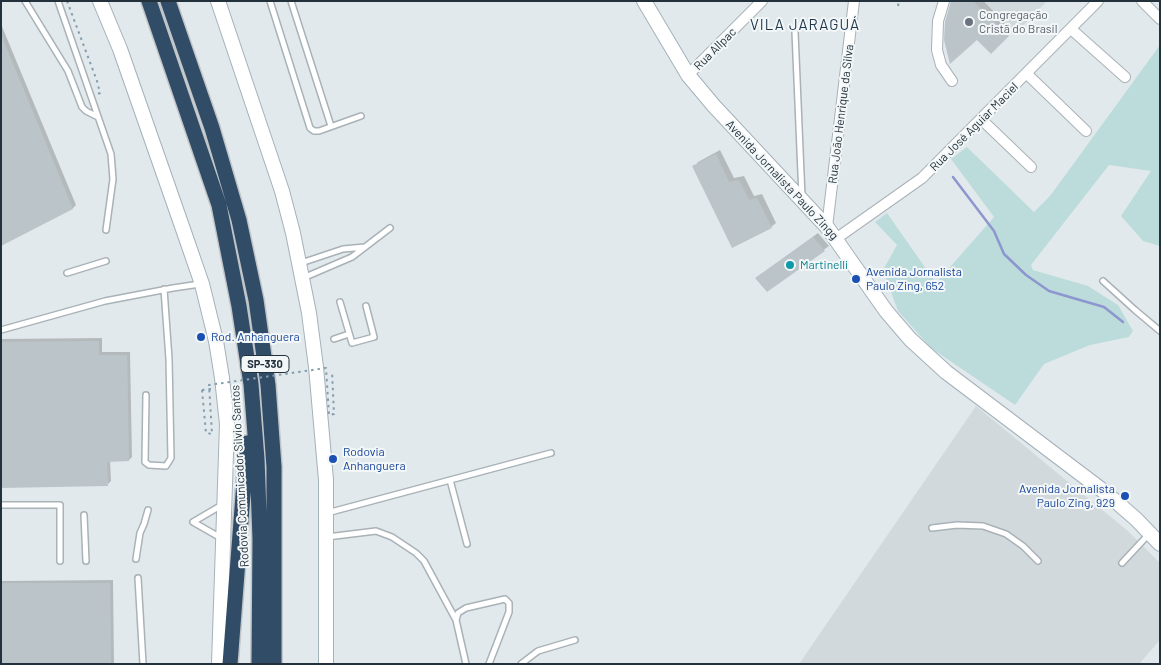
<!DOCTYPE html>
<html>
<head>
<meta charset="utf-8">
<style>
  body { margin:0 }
  #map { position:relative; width:1161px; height:665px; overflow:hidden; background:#e2e9ec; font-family:Barlow,sans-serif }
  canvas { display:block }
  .frame { position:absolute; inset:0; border:2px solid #23313c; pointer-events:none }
</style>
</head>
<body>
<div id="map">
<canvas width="1161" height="665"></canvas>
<div class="frame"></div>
</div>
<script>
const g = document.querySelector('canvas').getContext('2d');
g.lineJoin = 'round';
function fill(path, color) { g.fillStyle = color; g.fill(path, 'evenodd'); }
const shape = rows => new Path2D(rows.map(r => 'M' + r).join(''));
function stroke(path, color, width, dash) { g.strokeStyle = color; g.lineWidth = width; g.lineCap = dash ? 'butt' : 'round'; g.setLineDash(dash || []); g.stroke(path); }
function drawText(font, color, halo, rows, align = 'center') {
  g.font = font + ' Barlow,sans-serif'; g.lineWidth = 4; g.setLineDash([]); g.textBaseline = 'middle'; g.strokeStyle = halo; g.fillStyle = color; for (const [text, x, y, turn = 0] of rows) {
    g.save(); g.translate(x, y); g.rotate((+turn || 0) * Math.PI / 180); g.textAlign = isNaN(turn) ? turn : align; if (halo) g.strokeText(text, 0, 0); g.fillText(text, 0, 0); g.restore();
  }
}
fill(shape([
  [982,1,1047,1,1015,34],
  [976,406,1129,532,1160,563,1160,640,1139,664,799,664]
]), '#d1d9dc');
fill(shape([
  [1160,45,1160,246,1143,241,1121,216,1151,171,1109,165,1031,265,1033,270,1088,286,1118,305,1133,331,1129,337,1090,345,1044,364,1015,405,931,348,898,311,883,270,897,245,875,222,887,213,936,283,994,217,951,159,967,147,1034,212,1050,196]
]), '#bcdcdb');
fill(shape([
  [952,1,983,1,1013,31,991,52,977,38],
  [1,24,76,205,73,208,1,244],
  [720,150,734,178,744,176,754,196,762,194,776,223,771,227,694,167,698,162],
  [818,233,829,246,767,291,756,278],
  [102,338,102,352,130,352,132,457,129,460,110,460,111,481,107,485,1,486,1,339],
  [113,580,114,664,1,664,1,581]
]), '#0003');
stroke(shape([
  [953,177,994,231,1004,254,1026,275,1049,291,1104,307,1123,322]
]), '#8d96ce', 2.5);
fill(shape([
  [951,1,973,1,1009,36,991,54,977,40,950,64,944,40,945,22],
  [1,35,73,209,1,246],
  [716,154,729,182,739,180,749,200,757,198,772,228,732,248,692,166],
  [813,237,825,251,767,292,755,278],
  [99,341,99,355,127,355,129,461,107,462,108,486,1,488,1,342],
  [1,583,110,583,111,664,1,664]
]), '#bbc5c9');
const lane = shape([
  [25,1,68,71,82,107,86,111,98,117],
  [58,1,111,154,113,179,106,230],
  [270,1,310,128,314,131,319,131,361,116],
  [291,1,331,126],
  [795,32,802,197],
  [301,263,343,249,365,247],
  [67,273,106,261],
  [303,278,352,257,390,228],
  [1103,281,1135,310,1160,331],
  [340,302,352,343,374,337,366,306],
  [1,330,105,301,173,288,200,284],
  [334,339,349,334],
  [146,395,145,462,149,465,166,466,171,458,169,359,164,289],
  [450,480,467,544],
  [1,505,60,505,60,561],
  [327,513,551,453],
  [84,515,86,561],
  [193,522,222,505],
  [193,522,221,538],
  [932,528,957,525,983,526,1006,534,1023,546,1038,561],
  [327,537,376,531,392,537,416,553,424,561,456,620],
  [136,559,140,533,144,524,148,510],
  [1122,563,1149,534],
  [138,578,143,664],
  [466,664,456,620,458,613,466,608,505,599,509,603,509,612,489,664],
  [521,664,538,651,575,640]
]);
const street = shape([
  [944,1,938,21,937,50,941,65,952,81],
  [1142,1,1160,19],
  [1071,29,1125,77],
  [1027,74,1086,131],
  [688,75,762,1],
  [981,119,1031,167],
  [827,227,854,1],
  [837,238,922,178,1098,1]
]);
const secondary = shape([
  [100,1,120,49,184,232,202,284,216,341,222,378,227,424,219,664],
  [218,1,282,191,293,233,309,313,316,367,326,480,326,664],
  [644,1,688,75,714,106,827,227,886,311,910,339,946,372,1106,493,1136,519,1160,544]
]);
const highway = shape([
  [149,1,219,205,239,306,251,384,257,459,260,539,259,664],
  [168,1,212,128,239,220,256,300,268,385,274,467,274,664],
  [230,664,247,443]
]);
stroke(lane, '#a9b2b7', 8);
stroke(street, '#a9b2b7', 12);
stroke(secondary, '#a4b2ba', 16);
stroke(highway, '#c1c5c8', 18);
stroke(shape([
  [67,1,97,81,100,93,98,94],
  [898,6,899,1],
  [202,390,211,389]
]), '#849eae', 2, [2.5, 4]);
stroke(lane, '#fff', 5);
stroke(street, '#fff', 10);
stroke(secondary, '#fff', 14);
stroke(highway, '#304c67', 15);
stroke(shape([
  [202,390,206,433,212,434,209,385,326,368,329,415,334,414,332,371]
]), '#849eae', 2, [2.5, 4]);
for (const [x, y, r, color] of [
  [969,22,5,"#6b7280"],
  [790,265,5,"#0f9aa8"],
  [856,279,5,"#1a4fb4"],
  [201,337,5,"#1a4fb4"],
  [333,459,5,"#1a4fb4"],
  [1125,496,5,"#1a4fb4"]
]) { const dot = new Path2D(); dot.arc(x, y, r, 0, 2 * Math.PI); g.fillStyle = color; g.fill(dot); stroke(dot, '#f3f7f8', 2); }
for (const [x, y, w] of [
  [265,364,48]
]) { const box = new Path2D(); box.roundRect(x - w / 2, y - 8.5, w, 17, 4); g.fillStyle = '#f3f7f8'; g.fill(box); stroke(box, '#23313c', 1); }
drawText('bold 11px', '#23313c', null, [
  ["SP-330",265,364]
]);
drawText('12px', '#5b616d', '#f3f7f8', [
  ["Congregação",979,15],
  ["Cristã do Brasil",979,29]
], 'left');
drawText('12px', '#23313c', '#f3f7f8', [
  ["Rua Allpac",715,49,-45],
  ["Rua João Henrique da Silva",841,114,-83],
  ["Rua José Aguiar Maciel",974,127,-45],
  ["Avenida Jornalista Paulo Zingg",782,180,47],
  ["Rodovia Comunicador Silvio Santos",240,476,-93]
]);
drawText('12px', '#0d838f', '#f3f7f8', [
  ["Martinelli",800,265]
], 'left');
drawText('12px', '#164399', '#f3f7f8', [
  ["Avenida Jornalista",866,272],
  ["Paulo Zing, 652",866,286],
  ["Rod. Anhanguera",211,337],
  ["Rodovia",343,452],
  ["Anhanguera",343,466],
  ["Avenida Jornalista",1115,489,"right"],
  ["Paulo Zing, 929",1115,503,"right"]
], 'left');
g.letterSpacing = '1px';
drawText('15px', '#20384d', '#f3f7f8', [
  ["VILA JARAGUÁ",805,25]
]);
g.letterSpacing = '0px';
</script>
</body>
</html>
